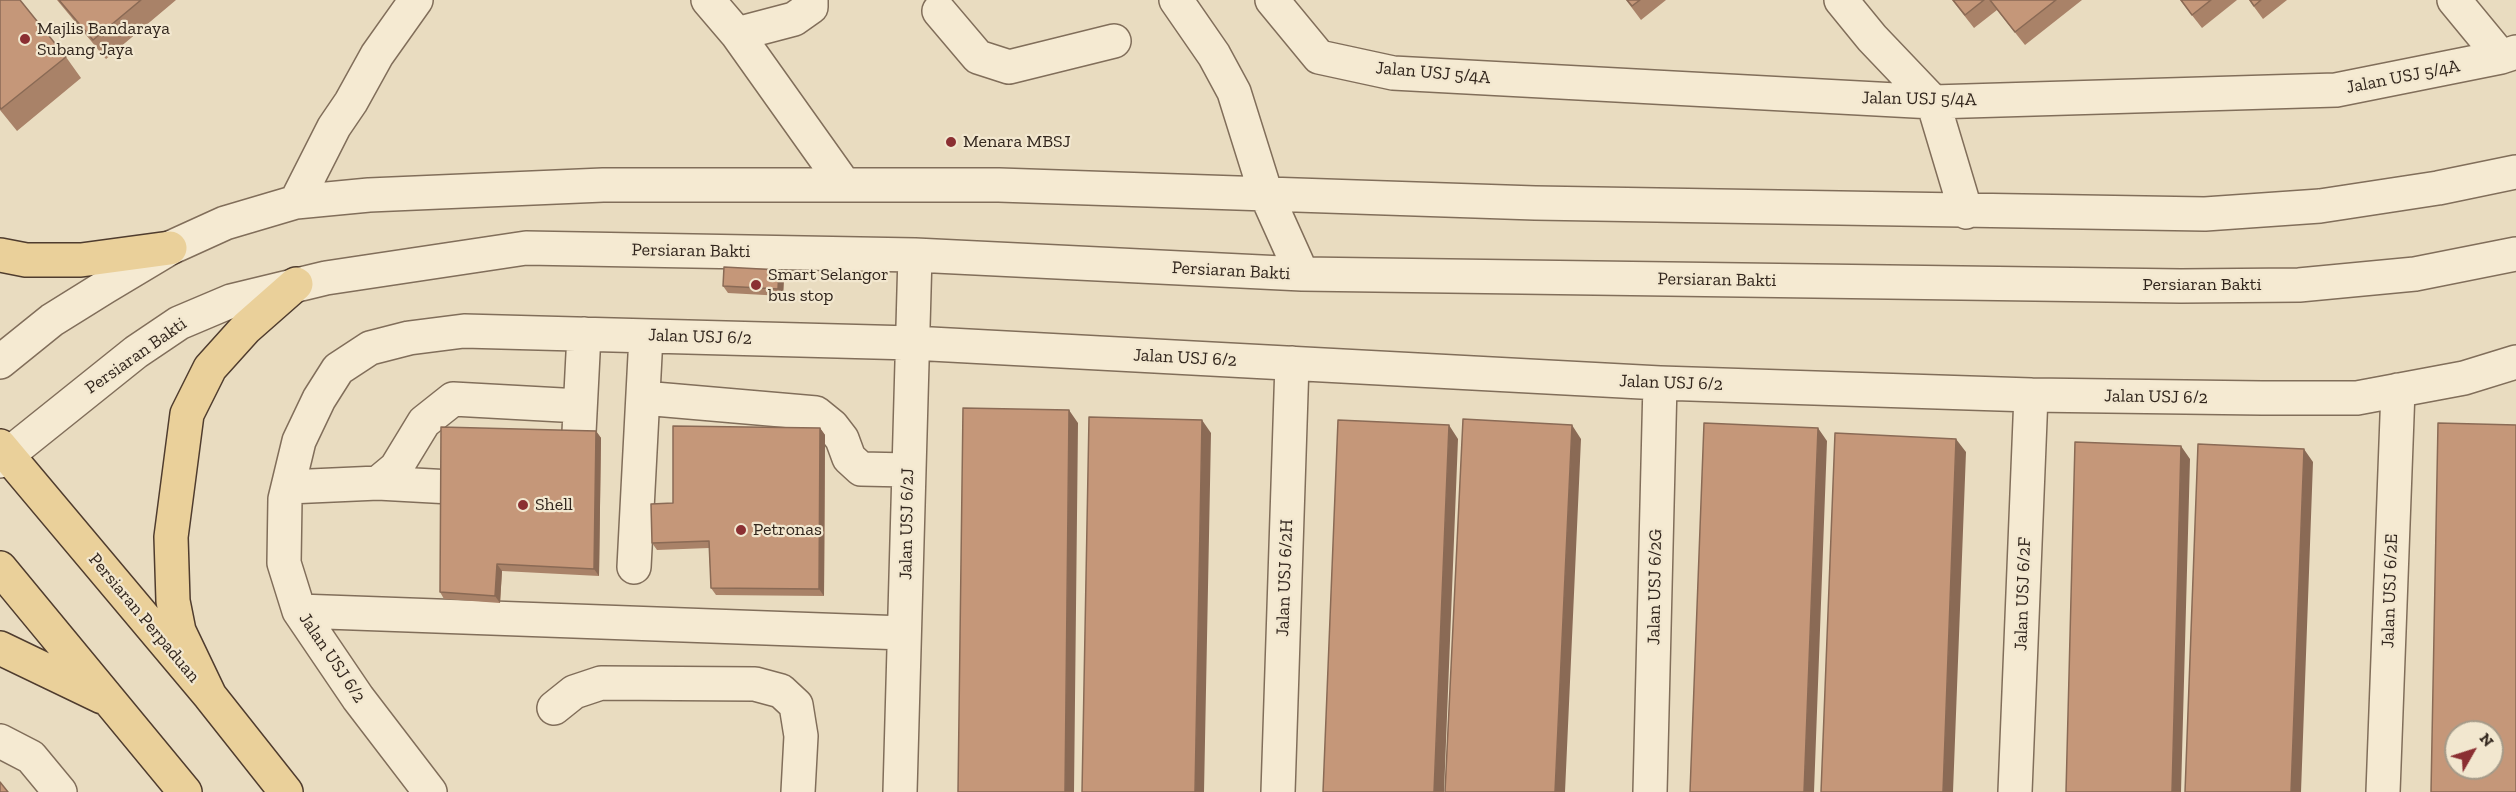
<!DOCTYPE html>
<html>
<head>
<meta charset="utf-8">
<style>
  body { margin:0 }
  #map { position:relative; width:2516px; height:792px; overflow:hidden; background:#e9dcc0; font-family:"Zilla Slab",serif }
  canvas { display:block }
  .north { position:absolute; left:2444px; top:720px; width:60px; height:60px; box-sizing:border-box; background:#f2e7cf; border:2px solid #a59a88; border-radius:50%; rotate:51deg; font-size:16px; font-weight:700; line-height:24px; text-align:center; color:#32261d }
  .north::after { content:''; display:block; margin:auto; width:21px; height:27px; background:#8b2f32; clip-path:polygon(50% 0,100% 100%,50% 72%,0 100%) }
</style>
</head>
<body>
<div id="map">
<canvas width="2516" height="792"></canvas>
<div class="north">N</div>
</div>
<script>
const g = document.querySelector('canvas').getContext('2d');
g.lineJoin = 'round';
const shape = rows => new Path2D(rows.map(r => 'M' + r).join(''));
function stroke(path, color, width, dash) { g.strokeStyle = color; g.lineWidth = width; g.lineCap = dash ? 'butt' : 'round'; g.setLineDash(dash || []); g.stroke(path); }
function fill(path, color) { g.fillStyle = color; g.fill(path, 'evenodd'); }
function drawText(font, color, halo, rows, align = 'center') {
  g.font = font + ' "Zilla Slab",serif'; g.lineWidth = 4.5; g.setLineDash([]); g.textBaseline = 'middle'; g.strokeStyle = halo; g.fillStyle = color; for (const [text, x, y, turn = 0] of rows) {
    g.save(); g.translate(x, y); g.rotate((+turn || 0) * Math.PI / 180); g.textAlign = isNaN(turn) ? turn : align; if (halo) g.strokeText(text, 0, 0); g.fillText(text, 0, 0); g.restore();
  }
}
const minor = shape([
  [708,0,737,34,843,183],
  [1176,0,1214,55,1234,92,1266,194,1302,274],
  [1272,0,1319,57,1393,73,1933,102,2336,90,2501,57,2516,52],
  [1841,0,1872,38,1933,102,1966,212],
  [2454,0,2501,57],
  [939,11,978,57,1009,67,1114,41],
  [737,34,794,19,811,7,811,0],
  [296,202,334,127,351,102,377,55,416,0],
  [0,362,52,320,105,287,170,248,225,223,296,202,369,195,603,185,999,185,1535,203,2205,214,2320,206,2438,188,2516,172],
  [643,398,816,413,832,426,842,439,849,458,861,469,908,470],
  [0,461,136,352,179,323,231,301,326,278,526,248,915,255,1302,274,2181,286,2299,285,2415,274,2516,254],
  [571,474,578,452,584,334],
  [378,483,396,468,424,422,453,399,580,406],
  [288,487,378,483,487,489],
  [634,567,646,336],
  [299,611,904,633],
  [554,708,574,692,601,683,755,684,781,691,796,705,801,736,798,792],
  [0,741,31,757,60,792],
  [430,792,358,698,299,611,284,563,285,499,299,441,319,399,338,369,370,348,409,338,464,331,912,343,1660,383,2031,395,2262,398,2357,398,2464,378,2516,362],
  [900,792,915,255],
  [1278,792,1292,363],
  [1650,792,1660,383],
  [2015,792,2031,395],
  [2383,792,2398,390]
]);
const major = shape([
  [0,255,26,260,81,260,170,248],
  [0,446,210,696,286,792],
  [0,568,185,792],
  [0,648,102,697],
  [210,696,179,631,173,601,171,537,187,414,210,368,246,328,296,284]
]);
stroke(minor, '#816e5a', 36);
stroke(major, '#4f3c2e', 36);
stroke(minor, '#f5ead2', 33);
stroke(major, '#ead09a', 33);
fill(shape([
  [0,0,66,57,81,78,17,131,0,110],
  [57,0,176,0,106,59],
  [1626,0,1666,0,1641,20],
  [1952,0,2082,0,2025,45,1997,10,1974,28],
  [2180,0,2237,0,2202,28],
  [2249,0,2287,0,2263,19],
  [784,277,783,296,728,293,723,286],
  [820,428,825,435,824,596,716,595,711,588,709,548,657,550,652,543,673,503],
  [596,431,601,438,599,576,502,571,500,603,444,599,440,592]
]), '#a98268');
fill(shape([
  [779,270,784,277,783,296,778,289],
  [1069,410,1078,423,1074,792,1065,792],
  [1202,420,1211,433,1204,792,1195,792],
  [1449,425,1458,439,1444,792,1434,792],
  [1572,425,1581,439,1565,792,1555,792],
  [820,428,825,435,824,596,819,589],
  [1818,428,1827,441,1814,792,1804,792],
  [596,431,601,438,599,576,594,569],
  [1956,439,1966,452,1953,792,1943,792],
  [2181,446,2190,459,2181,792,2172,792],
  [2304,449,2313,462,2301,792,2291,792],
  [497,564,502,571,500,603,495,596]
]), '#8a6a55');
const building = shape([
  [0,0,20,0,66,57,1,109,0,107,0,0],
  [59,0,141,0,93,40,59,0],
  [1627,0,1640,0,1632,6,1627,0],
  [1953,0,1984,0,1965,15,1953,0],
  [1990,0,2056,0,2015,32,1990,0],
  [2181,0,2211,0,2192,15,2181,0],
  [2250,0,2261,0,2254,6,2250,0],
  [724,267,779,270,778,289,723,286,724,267],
  [963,408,1069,410,1065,792,958,792,963,408],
  [1089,417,1202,420,1195,792,1082,792,1089,417],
  [1463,419,1572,425,1555,792,1445,792,1463,419],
  [1338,420,1449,425,1434,792,1323,792,1338,420],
  [1704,423,1818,428,1804,792,1690,792,1704,423],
  [2438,423,2516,425,2516,792,2431,792,2438,423],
  [2456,732,2492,732,2492,768,2456,768,2456,732],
  [673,426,820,428,819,589,711,588,709,541,652,543,651,504,673,503,673,426],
  [441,427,596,431,594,569,497,564,495,596,440,592,441,427],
  [1835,433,1956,439,1943,792,1821,792,1835,433],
  [2075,442,2181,446,2172,792,2066,792,2075,442],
  [2198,444,2304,449,2291,792,2185,792,2198,444],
  [0,782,8,792,0,792,0,782]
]);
fill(building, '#c59779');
stroke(building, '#8a6a55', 1.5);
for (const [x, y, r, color] of [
  [25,39,6,"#8b2f32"],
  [951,142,6,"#8b2f32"],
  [756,285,6,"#8b2f32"],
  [523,505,6,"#8b2f32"],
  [741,530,6,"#8b2f32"]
]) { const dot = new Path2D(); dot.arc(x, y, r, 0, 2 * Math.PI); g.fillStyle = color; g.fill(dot); stroke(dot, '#f2e7cf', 2); }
drawText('18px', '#32261d', '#f2e7cf', [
  ["Majlis Bandaraya",37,29],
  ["Subang Jaya",37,50],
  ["Menara MBSJ",963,142],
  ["Smart Selangor",768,275],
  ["bus stop",768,296],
  ["Shell",535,505],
  ["Petronas",753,530]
], 'left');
drawText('18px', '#32261d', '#f2e7cf', [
  ["Jalan USJ 5/4A",1433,73,5],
  ["Jalan USJ 5/4A",2403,77,-11],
  ["Jalan USJ 5/4A",1919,99,1],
  ["Persiaran Bakti",691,251,1],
  ["Persiaran Bakti",1231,271,3],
  ["Persiaran Bakti",1717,280,1],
  ["Persiaran Bakti",2202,285],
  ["Jalan USJ 6/2",700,337,2],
  ["Persiaran Bakti",136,356,-35],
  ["Jalan USJ 6/2",1185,358,3],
  ["Jalan USJ 6/2",1671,383,2],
  ["Jalan USJ 6/2",2156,397,1],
  ["Jalan USJ 6/2J",907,524,-89],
  ["Jalan USJ 6/2H",1285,578,-88],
  ["Jalan USJ 6/2G",1655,587,-89],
  ["Jalan USJ 6/2E",2390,591,-88],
  ["Jalan USJ 6/2F",2023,594,-88],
  ["Persiaran Perpaduan",144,618,50],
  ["Jalan USJ 6/2",332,658,56]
]);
</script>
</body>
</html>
